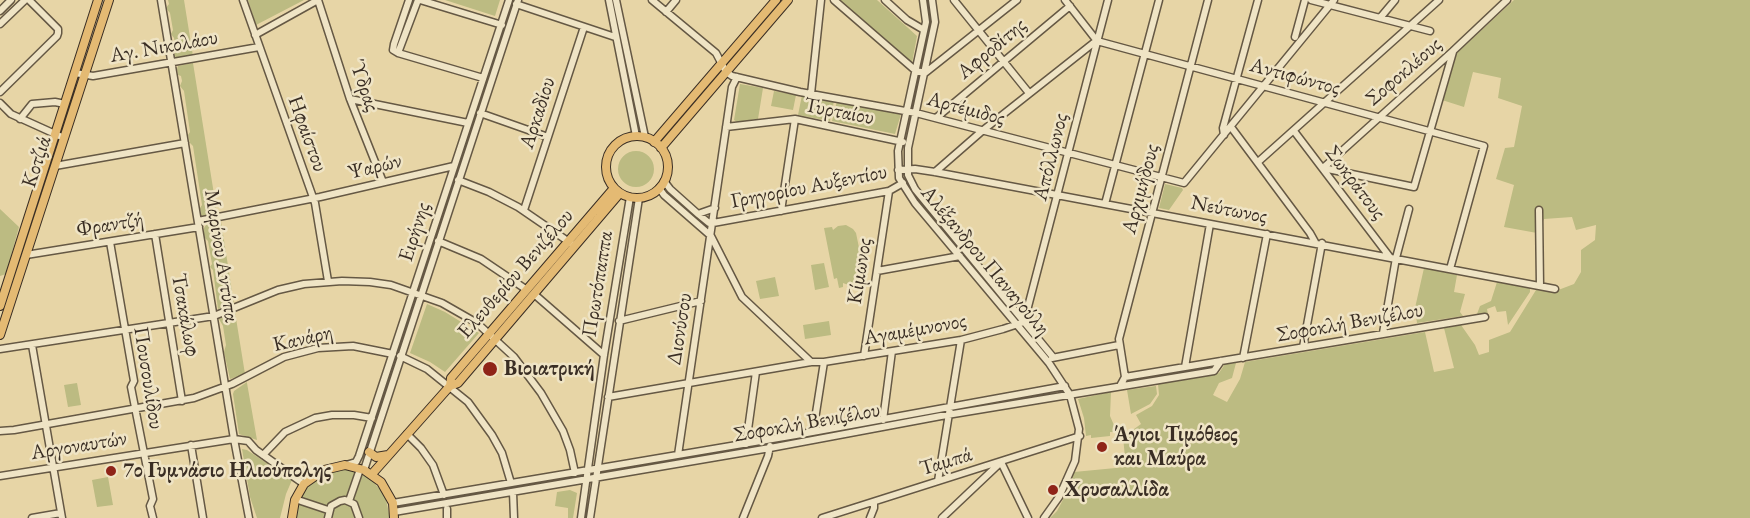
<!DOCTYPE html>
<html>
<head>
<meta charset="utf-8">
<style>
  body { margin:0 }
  canvas { display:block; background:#e7d5a6 }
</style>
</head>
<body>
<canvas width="1750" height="518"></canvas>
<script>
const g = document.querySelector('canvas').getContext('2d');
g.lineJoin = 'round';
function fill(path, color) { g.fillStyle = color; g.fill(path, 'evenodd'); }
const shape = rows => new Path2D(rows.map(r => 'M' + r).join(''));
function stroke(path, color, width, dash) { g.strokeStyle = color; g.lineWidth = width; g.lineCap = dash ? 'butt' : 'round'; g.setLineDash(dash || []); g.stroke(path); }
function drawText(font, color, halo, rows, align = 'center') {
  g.font = font + ' "EB Garamond",serif'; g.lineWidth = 5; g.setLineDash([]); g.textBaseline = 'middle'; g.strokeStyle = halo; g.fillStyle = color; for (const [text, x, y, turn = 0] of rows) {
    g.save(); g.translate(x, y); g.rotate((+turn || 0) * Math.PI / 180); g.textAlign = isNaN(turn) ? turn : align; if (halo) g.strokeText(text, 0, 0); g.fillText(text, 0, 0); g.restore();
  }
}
fill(shape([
  [168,0,184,0,193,56,178,58,174,56,176,49,174,38,171,34,173,30,170,13,166,8,169,4],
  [248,0,304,0,256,25],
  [445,0,500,0,495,16],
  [838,0,877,0,917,36,912,63],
  [1514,0,1750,0,1750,518,1050,518,1057,511,1065,496,1074,472,1126,467,1123,437,1141,424,1136,415,1152,406,1159,395,1158,384,1219,373,1225,364,1236,363,1232,378,1219,383,1213,395,1227,402,1240,379,1245,362,1425,332,1434,372,1454,368,1444,328,1461,325,1475,345,1479,355,1489,352,1489,340,1510,332,1536,290,1553,292,1574,284,1581,272,1581,250,1595,240,1596,225,1576,230,1572,217,1544,219,1537,233,1504,227,1514,185,1496,179,1505,148,1514,147,1522,106,1498,98,1501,78,1473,72,1464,107,1442,100,1457,53],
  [499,40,501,40,421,282,420,281],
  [193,63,217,213,204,217,201,215,200,208,202,205,193,146,190,143,188,135,190,132,184,91,180,86,182,81,181,76,178,75,177,69,178,66],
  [740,84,763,88,758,119,737,122,734,120],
  [774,91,796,95,793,110,771,106],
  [802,95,834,101,830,121,798,115],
  [837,101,901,114,895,134,832,121],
  '618 169a18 18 0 1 1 36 0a18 18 0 1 1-36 0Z',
  [1165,184,1182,188,1183,190,1169,210,1159,208],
  [0,209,19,227,6,274,0,276],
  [221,221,234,304,218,309,213,270,210,267,212,264,208,241,204,237,204,228,206,225],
  [846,225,853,229,856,233,864,272,862,280,857,284,851,286,843,283,843,287,839,288,837,278,834,279,824,228,832,227,833,230,838,226],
  [824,263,829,287,815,290,811,265],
  [1424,268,1457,275,1454,292,1465,294,1460,312,1463,316,1417,323,1415,308],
  [775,277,779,296,760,299,756,281],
  [1497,282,1530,287,1530,292,1508,325,1506,311,1497,312,1495,306,1487,309,1488,314,1477,314,1480,306,1491,301],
  [427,304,445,312,479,333,445,372,430,362,410,353],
  [235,312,245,374,230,379,224,352,226,345,223,326,219,319],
  [829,321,831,335,805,339,803,325],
  [247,382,247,383,257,440,239,434,233,394,234,391],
  [77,383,81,405,68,407,64,385],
  [1156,386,1157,394,1150,404,1131,414,1127,390],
  [1111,392,1110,416,1117,432,1110,432,1110,436,1091,438,1091,435,1086,436,1084,418,1078,399],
  [242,449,247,450,292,480,286,494,280,518,257,518,250,497],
  [335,470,348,470,370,478,385,495,390,518,296,518,299,499,305,489,313,480,324,474],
  [108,477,113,505,97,507,92,480],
  [570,490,577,493,573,518,568,518,568,508,555,506,557,492]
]), '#bcbb82');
const minor = shape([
  [161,0,234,439,249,518],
  [243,0,315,203,328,281],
  [318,0,350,99,383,182],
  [420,0,502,25],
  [609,0,636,136],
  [616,0,645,137],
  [652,0,716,53,726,72,732,76,800,92,916,113,1184,183,1334,0],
  [834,0,916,71,925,73,1017,0],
  [885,0,907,20,924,30],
  [923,0,926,22,898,151,899,178,915,203,1049,363,1070,395,1079,429,1075,461,1059,497,1044,518],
  [932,0,935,22,908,148,908,175,915,189,1053,357],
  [954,0,1029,93],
  [1065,0,1097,41],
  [1311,0,1430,31],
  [516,4,615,37],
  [0,11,11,0],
  [666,12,676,0],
  [1380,18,1395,0],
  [0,24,25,0],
  [255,35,318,0],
  [1295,37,1305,0],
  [1097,41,1484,146,1450,269],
  [398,53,483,78],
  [398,53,393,50,394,44,409,0],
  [398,53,418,0],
  [75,73,93,76,259,47],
  [0,92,57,36,58,33,58,29,29,0],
  [811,94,821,0],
  [350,99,468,123],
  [0,103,11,114,64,138],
  [480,113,548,137],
  [936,118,1070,6],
  [20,119,32,104,55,102,65,104],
  [726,127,795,119,903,142],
  [1231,127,1310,233,1315,242],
  [1294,131,1389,256],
  [1224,135,1223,128,1258,0],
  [1258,162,1439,0],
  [55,166,185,143],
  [1323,168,1453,51,1507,0],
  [1323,168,1414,187,1453,52],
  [898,170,915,169,935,172,1555,289],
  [935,172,982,131,1096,41],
  [458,180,489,192,518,207,572,244],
  [664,181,670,189,698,214,709,223,713,223,889,191,903,183],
  [659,188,664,195,711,236,742,297,811,362],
  [1105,204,1159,0],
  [524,210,584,27],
  [1539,210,1540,286],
  [781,211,795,119],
  [698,214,715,208],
  [198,221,320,197,454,166],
  [155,234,182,401],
  [438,241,481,259,527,290],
  [110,242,134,381,131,387,153,499,150,506,153,518],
  [26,255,199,227],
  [877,271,960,256],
  [534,294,604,355],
  [619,321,701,301],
  [1024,322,1108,0],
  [1383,333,1396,258,1409,209],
  [32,345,62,518],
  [1303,347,1322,243],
  [0,349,214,316,278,290,304,284,342,281,370,282,391,285,442,303,477,323,514,357,541,393,563,431,570,450,575,473],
  [400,356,427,369,468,402,492,435,502,453,511,483],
  [864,356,889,191],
  [1052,358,1119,345],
  [1243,358,1267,234],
  [1185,367,1210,224],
  [1125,377,1485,317],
  [1120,386,1125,377,1119,339,1208,0],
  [608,397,811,362,824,362,961,340,1003,329,1024,322],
  [883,420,892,351],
  [0,431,14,430,194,398,232,384,284,357,318,348,353,346,393,354],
  [813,432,824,362],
  [407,434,421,448,433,465,444,495],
  [746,444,756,372],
  [191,445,203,518],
  [263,455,285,432,315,418,332,415,354,415,372,418],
  [678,455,732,87,737,77],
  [1001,462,1028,518],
  [346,465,356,462,359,456,509,0],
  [364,470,518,0],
  [0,476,234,439,248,441,256,450,304,484],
  [938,481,961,340],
  [513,492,514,518],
  [298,500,328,510],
  [349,501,359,472],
  [393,503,796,435,1065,386],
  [447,509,447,518],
  [394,512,770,448,941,416,1214,371,1221,361],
  [32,518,61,513],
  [328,518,331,506,340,501,345,500,354,504,359,518],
  [581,518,604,355,630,197],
  [590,518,639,198],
  [743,518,768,456,770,446],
  [822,518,1080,436],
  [870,518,874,508,874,502],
  [942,518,999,464]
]);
const major = shape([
  '606 167a31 31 0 1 1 62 0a31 31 0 1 1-62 0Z',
  [654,142,776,0],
  [661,148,788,0],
  [0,306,98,0],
  [0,335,109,0],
  [450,386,451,378,614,188],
  [369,452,376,457,388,455],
  [372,474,450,386,458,383,620,193],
  [292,518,295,500,304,484,324,470,345,465,364,470,381,482,393,503,394,518]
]);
stroke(minor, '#655844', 9);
stroke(major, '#3a2e24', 10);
stroke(minor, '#efe4c5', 6);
stroke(major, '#e4ba73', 8);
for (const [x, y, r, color] of [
  [490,369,8,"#8f2418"],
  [1102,447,6,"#8f2418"],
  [111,471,6,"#8f2418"],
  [1053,490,6,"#8f2418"]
]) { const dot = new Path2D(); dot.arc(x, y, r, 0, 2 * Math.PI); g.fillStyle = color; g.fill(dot); stroke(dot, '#efe4c5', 2); }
drawText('21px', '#3a2e24', '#efe4c5', [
  ["Αγ. Νικολάου",164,47,-10],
  ["Αφροδίτης",992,49,-40],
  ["Σοφοκλέους",1404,72,-41],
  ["Αντιφώντος",1295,77,15],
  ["Ύδρας",364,86,71],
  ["Αρτέμιδος",966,109,15],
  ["Τυρταίου",839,112,11],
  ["Αρκαδίου",538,113,-72],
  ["Ηφαίστου",307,134,70],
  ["Απόλλωνος",1051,157,-76],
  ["Κοτζιά",37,162,-72],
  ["Ψαρών",375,167,-13],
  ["Σωκράτους",1355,183,53],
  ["Γρηγορίου Αυξεντίου",809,187,-11],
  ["Αρχιμήδους",1141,189,-75],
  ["Νεύτωνος",1229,210,11],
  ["Φραντζή",110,225,-9],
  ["Ειρήνης",415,232,-72],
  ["Μαρίνου Αντύπα",221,256,81],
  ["Αλέξανδρου Παναγούλη",985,261,50],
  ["Κίμωνος",860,271,-81],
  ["Ελευθερίου Βενιζέλου",516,274,-49],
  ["Πρωτόπαππα",598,284,-81],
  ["Τσακάλωφ",185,315,80],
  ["Σοφοκλή Βενιζέλου",1350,323,-10],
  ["Διονύσου",680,329,-81],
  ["Αγαμέμνονος",915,330,-10],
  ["Κανάρη",303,339,-13],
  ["Πουσουλίδου",148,378,81],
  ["Σοφοκλή Βενιζέλου",807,423,-10],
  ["Αργοναυτών",79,446,-9],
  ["Ταμπά",946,462,-17]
]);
drawText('bold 21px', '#3a2e24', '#efe4c5', [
  ["Βιοιατρική",504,369],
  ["Άγιοι Τιμόθεος",1114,435],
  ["και Μαύρα",1114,459],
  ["7ο Γυμνάσιο Ηλιούπολης",123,471],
  ["Χρυσαλλίδα",1065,490]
], 'left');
</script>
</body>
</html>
